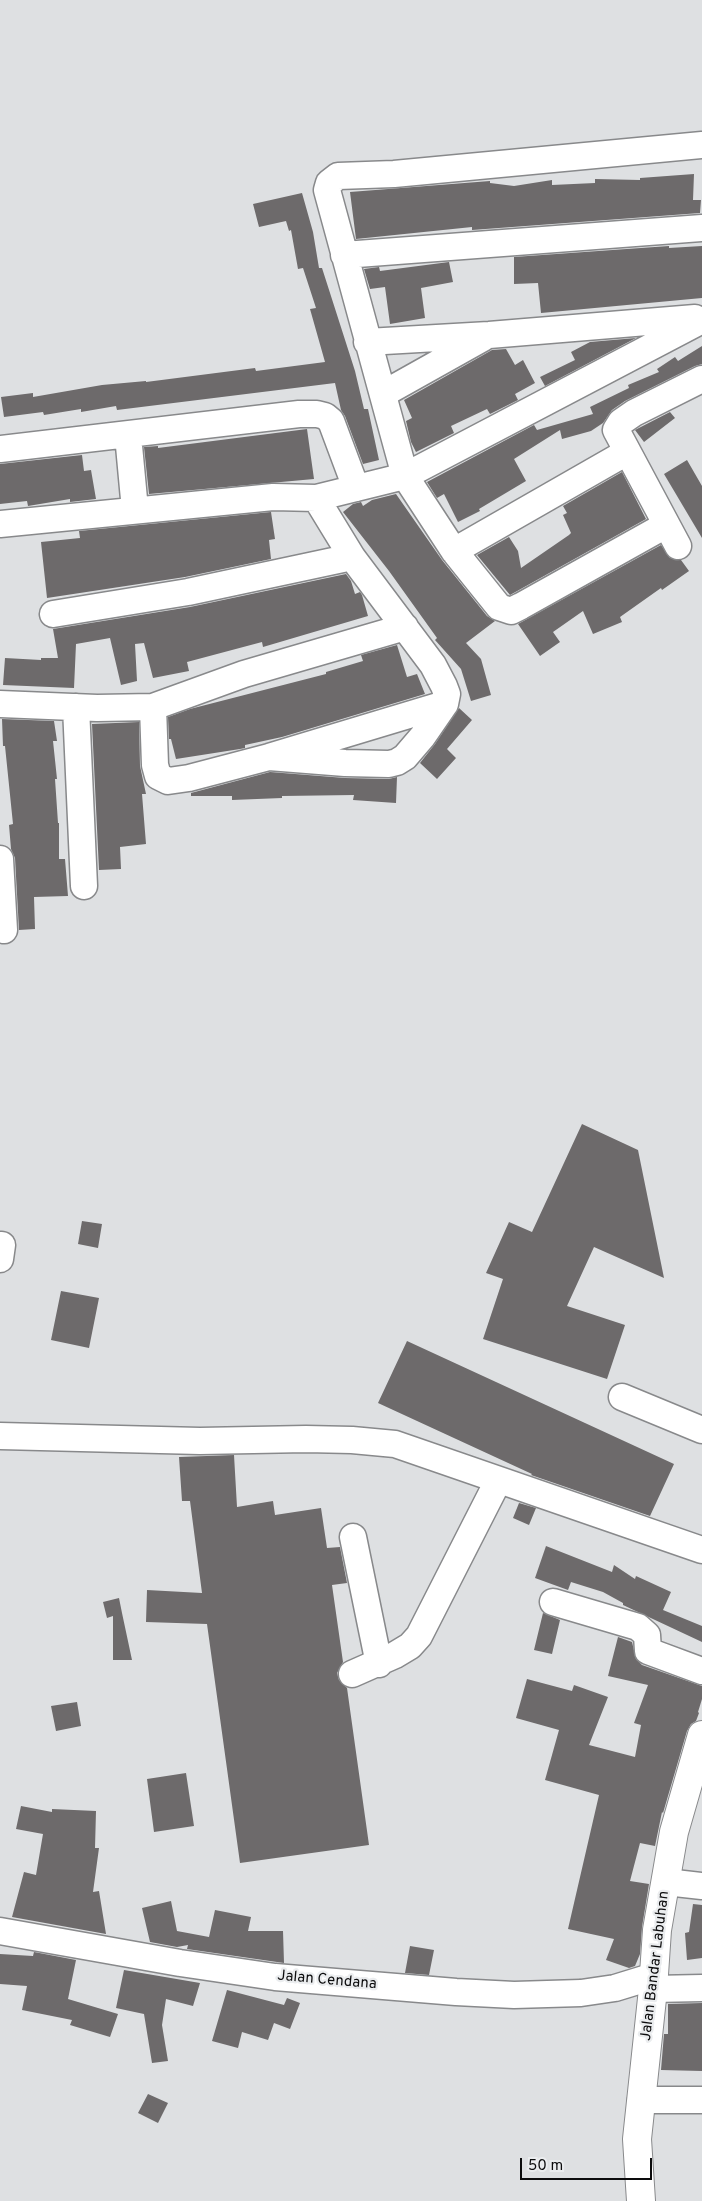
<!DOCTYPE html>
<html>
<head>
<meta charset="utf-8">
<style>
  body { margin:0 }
  #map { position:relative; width:702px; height:2201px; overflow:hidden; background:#dee0e2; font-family:Overpass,sans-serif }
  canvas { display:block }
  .scale { position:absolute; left:520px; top:2158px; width:132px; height:22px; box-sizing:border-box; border:2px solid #0c0c0d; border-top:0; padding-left:6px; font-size:15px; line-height:18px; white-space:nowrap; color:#0c0c0d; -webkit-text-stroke:4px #ebedef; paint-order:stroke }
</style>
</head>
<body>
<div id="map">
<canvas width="702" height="2201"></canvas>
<div class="scale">50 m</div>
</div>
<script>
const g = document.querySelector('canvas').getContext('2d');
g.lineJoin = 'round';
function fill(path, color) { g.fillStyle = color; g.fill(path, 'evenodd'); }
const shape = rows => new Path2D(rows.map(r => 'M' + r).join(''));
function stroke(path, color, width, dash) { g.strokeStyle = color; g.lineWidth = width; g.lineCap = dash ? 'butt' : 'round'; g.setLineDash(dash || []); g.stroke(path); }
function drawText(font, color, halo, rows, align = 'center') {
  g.font = font + ' Overpass,sans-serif'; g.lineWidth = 4.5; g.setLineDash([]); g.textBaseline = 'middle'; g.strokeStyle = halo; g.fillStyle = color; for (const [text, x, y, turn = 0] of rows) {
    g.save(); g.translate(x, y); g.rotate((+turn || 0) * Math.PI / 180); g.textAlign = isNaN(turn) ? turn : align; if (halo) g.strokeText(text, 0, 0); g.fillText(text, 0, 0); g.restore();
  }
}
fill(shape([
  [694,174,693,200,701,200,700,213,472,230,472,227,356,239,350,192,490,181,490,183,514,186,552,180,552,185,595,183,595,179,640,180,640,178],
  [302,193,313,232,319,268,322,268,355,371,364,409,368,409,379,460,363,464,345,416,341,410,335,383,117,410,116,406,81,412,81,409,44,415,43,412,4,417,1,397,33,393,33,397,102,385,146,381,146,382,255,368,256,371,325,362,310,309,316,308,303,268,298,269,291,230,289,231,286,221,259,227,253,204],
  [669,246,669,248,702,246,702,298,541,313,538,283,514,284,514,257],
  [449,262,453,282,421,288,425,318,390,324,385,287,370,289,364,269,379,267,380,271],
  [636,338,545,386,540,377,575,360,571,352,590,342],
  [702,346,702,364,695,366,625,401,612,410,603,423,591,431,562,439,560,430,514,459,526,481,479,509,480,511,458,522,444,494,437,498,427,482,534,425,537,430,593,414,590,407,629,388,628,385,659,372,657,369,675,357,678,361],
  [506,349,515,365,523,360,535,383,515,394,518,400,490,414,487,409,451,426,454,433,416,452,411,442,406,421,412,418,404,400,492,350],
  [670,412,675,418,644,442,635,430],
  [307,429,314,479,149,494,144,447,158,446,158,448],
  [82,455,84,471,91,470,96,499,70,502,70,499,28,506,27,501,0,504,0,464],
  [687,460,702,486,702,538,664,474],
  [622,472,646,519,510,595,477,555,509,537,518,551,521,568,569,535,571,533,563,515,567,513,563,506],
  [396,494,442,560,487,616,495,621,466,643,481,659,491,695,471,701,461,669,435,640,437,638,389,571,343,512,353,504,361,502,363,506,372,500],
  [271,512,275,539,269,540,271,559,185,577,47,598,41,542,80,538,79,531],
  [661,545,670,558,681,560,689,571,662,590,661,588,620,617,622,622,593,634,583,611,553,632,560,642,540,656,518,624],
  [346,574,351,581,355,594,360,592,362,595,368,616,263,647,262,642,187,662,189,671,153,678,144,643,135,644,137,681,121,685,110,638,76,644,74,688,3,685,5,658,41,660,41,658,58,658,53,629,190,607],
  [397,645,407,677,417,674,425,694,282,737,245,745,245,748,240,749,176,759,171,739,169,739,168,717,190,709,326,674,326,672,363,661,361,655],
  [459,708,472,720,447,749,456,758,437,779,420,763,435,744],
  [2,719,54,721,57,741,53,741,57,779,55,779,58,823,59,823,59,859,65,859,68,896,34,897,35,929,19,930,15,858,11,849,9,825,13,824,5,746,3,746],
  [139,722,140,766,146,794,142,794,146,844,120,847,121,869,99,870,92,724],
  [270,772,345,778,389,779,397,777,396,803,353,800,354,795,282,796,282,798,232,800,232,796,191,796,191,793],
  [582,1124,638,1150,664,1278,594,1247,567,1306,625,1325,607,1379,483,1339,503,1279,486,1273,509,1222,532,1232],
  [82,1221,102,1224,98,1248,78,1244],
  [61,1291,99,1298,89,1348,51,1340],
  [407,1341,674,1464,650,1516,531,1475,532,1474,378,1403],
  [234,1455,237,1507,273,1501,275,1515,321,1508,327,1548,340,1547,347,1583,332,1585,343,1662,337,1673,339,1680,347,1688,369,1845,240,1863,207,1624,146,1622,147,1590,202,1593,190,1501,182,1501,179,1457],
  [519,1503,536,1508,529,1525,513,1518],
  [546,1546,612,1572,614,1565,635,1579,636,1576,671,1592,663,1610,702,1626,702,1642,623,1605,623,1603,603,1592,571,1582,568,1590,535,1578],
  [119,1598,122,1613,132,1660,113,1660,113,1616,107,1618,103,1602],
  [543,1613,560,1620,552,1654,534,1650],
  [618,1637,632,1642,636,1659,642,1665,702,1686,702,1699,698,1712,699,1713,696,1721,691,1724,687,1731,663,1813,662,1812,655,1846,640,1843,630,1881,649,1884,642,1927,640,1954,635,1966,629,1968,606,1960,614,1939,568,1929,599,1795,545,1780,559,1730,516,1718,527,1679,572,1691,574,1685,608,1697,589,1745,635,1757,641,1725,634,1723,648,1685,608,1676],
  [77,1702,81,1726,56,1731,51,1706],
  [186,1773,194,1826,154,1832,147,1779],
  [21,1806,52,1812,52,1809,96,1811,95,1848,99,1848,93,1892,99,1891,106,1934,12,1917,24,1872,36,1875,43,1834,16,1829],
  [171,1901,177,1931,209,1937,215,1910,251,1917,248,1931,283,1931,284,1963,187,1949,188,1945,177,1947,150,1942,142,1908],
  [693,1904,702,1905,702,1958,687,1960,685,1933,689,1932],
  [410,1946,434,1950,429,1975,405,1973],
  [34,1952,76,1960,68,1999,118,2014,110,2037,70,2025,72,2020,22,2010,27,1986,0,1984,0,1954,33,1956],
  [124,1970,200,1983,193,2006,166,1999,162,2025,168,2061,152,2063,144,2014,116,2008],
  [227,1990,284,2005,287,1998,300,2003,290,2029,274,2023,268,2040,242,2032,238,2048,212,2041],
  [702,2003,702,2071,661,2070,664,2034,668,2034,668,2004],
  [148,2094,168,2103,158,2123,138,2113]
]), '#6d6a6b');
const minor = shape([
  [344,255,702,228],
  [367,342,489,335,695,318],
  [383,394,483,338],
  [128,435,135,510],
  [0,449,299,414,317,414,325,416,331,421,356,488],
  [0,524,273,497,316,498,405,476,702,320],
  [666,525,521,606,511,611,499,607,454,551,405,476,327,190,329,183,338,176,394,174,702,145],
  [678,546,616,430,621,422,634,413,702,379],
  [454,551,627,452],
  [53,614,188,592,352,557],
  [0,704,97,708,153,707,244,674,405,627],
  [76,707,84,886],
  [153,707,155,765,158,776,168,781,189,778,269,757,445,704],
  [269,757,345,763,389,764,397,762,405,757,423,736,445,704,447,694,444,686,433,665,352,557,316,498],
  [0,859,4,930],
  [0,1259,2,1245],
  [622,1397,702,1430],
  [0,1436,200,1441,306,1439,352,1440,395,1444,702,1550],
  [353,1537,379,1664],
  [553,1602,638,1627,647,1635,648,1651,702,1671],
  [352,1674,395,1655,410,1646,419,1636,498,1481],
  [666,1882,702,1886],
  [0,1931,180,1963,275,1977,456,1992,514,1995,581,1993,615,1988,654,1976],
  [653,1989,702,1988],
  [641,2100,702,2100]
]);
const major = shape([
  [641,2201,637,2139,653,1989,657,1930,674,1832,702,1735]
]);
stroke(minor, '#88898b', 29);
stroke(major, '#88898b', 30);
stroke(minor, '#fff', 26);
stroke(major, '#fff', 28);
drawText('15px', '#0c0c0d', '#ebedef', [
  ["Jalan Bandar Labuhan",656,1966,-83],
  ["Jalan Cendana",327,1981,5]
]);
</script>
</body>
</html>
